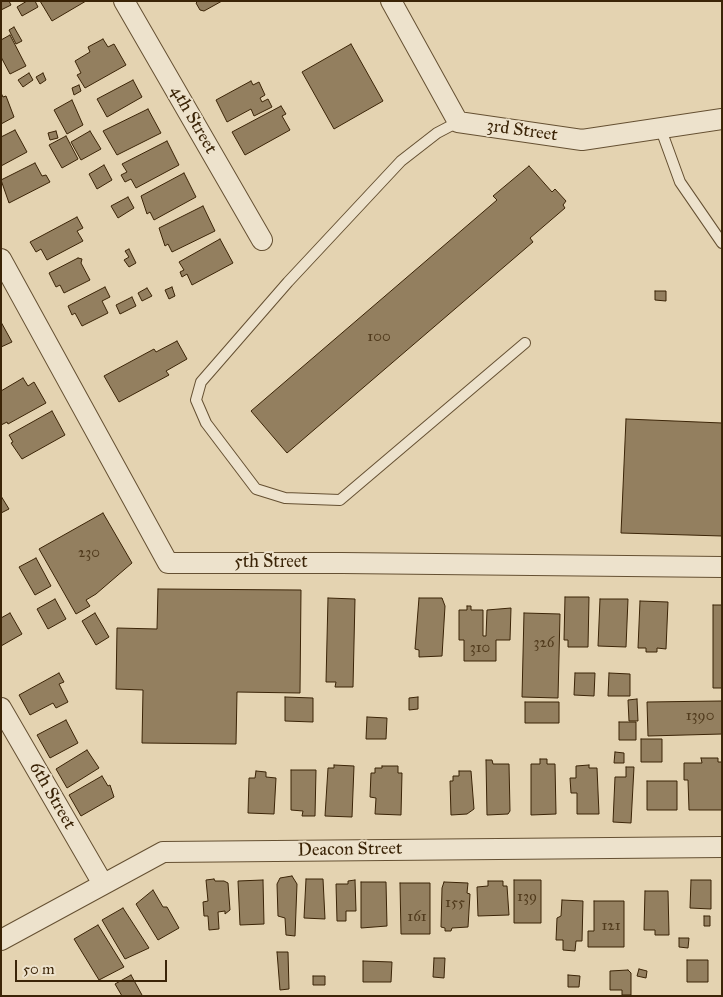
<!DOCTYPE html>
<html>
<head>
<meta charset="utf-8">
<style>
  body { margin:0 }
  #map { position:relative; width:723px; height:997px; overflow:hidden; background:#e4d3b1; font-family:"IM FELL Great Primer",serif }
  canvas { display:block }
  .frame { position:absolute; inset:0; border:2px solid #3b2407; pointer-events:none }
  .scale { position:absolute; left:15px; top:960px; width:152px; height:22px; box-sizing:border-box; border:2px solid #3b2407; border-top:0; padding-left:6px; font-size:15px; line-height:18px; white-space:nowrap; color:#3b2407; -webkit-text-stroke:4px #ede2cc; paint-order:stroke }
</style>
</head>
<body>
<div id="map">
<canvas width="723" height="997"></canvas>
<div class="frame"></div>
<div class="scale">50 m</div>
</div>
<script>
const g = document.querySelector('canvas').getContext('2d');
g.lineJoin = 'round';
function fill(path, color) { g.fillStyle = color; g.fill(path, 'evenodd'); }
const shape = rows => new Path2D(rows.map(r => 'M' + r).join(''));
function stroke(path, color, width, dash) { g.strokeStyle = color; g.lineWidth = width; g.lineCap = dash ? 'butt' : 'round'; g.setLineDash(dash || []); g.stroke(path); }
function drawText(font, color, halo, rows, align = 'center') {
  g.font = font + ' "IM FELL Great Primer",serif'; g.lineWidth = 4; g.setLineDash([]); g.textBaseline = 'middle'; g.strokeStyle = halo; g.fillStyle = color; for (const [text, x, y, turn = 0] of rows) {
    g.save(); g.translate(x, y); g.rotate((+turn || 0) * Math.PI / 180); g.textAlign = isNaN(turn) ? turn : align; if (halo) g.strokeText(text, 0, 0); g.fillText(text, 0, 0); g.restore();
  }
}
const building = shape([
  [1,1,9,1,11,5,1,10,1,1],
  [27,1,35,1,38,7,22,16,17,7,27,1],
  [40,1,86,1,52,21,40,1],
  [198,1,222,1,204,11,200,10,196,3,198,1],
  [14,27,22,41,16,44,9,30,14,27],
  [10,35,26,66,10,74,1,57,1,40,10,35],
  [103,39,108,47,114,44,126,65,85,88,77,75,81,73,75,61,90,52,88,47,103,39],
  [351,44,383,101,334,129,302,72,351,44],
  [29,73,33,80,23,87,18,80,29,73],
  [43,73,46,80,40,84,36,77,43,73],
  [133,80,142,97,107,117,97,99,133,80],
  [251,81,253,85,259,82,265,95,260,98,262,102,268,99,272,107,254,116,251,109,227,122,216,100,251,81],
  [79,85,81,91,74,95,72,88,79,85],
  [1,93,3,97,6,96,14,117,1,124,1,93],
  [72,100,83,125,67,134,54,110,72,100],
  [281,106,286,114,282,116,290,130,245,155,232,132,281,106],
  [148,109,161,133,117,155,103,131,148,109],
  [15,130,27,152,1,166,1,137,15,130],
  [56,131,58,138,50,140,48,133,56,131],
  [90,131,101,149,81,160,71,142,90,131],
  [66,136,78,159,62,168,49,145,66,136],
  [167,141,179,165,136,188,131,179,125,182,121,175,127,172,122,164,167,141],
  [35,163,42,176,46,175,50,182,9,203,1,180,35,163],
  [104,165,112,180,97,189,89,174,104,165],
  [529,166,552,192,555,189,566,201,563,205,565,208,530,238,533,242,287,453,251,411,497,200,493,196,529,166],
  [184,173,196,197,154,220,150,212,147,214,141,196,184,173],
  [128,197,134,208,118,218,111,206,128,197],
  [203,206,215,231,172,252,168,244,165,246,159,228,203,206],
  [77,217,83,228,77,231,83,241,47,260,41,249,36,252,30,242,77,217],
  [220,239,233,263,192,285,187,274,182,277,180,272,184,270,179,262,220,239],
  [129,249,136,263,129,267,124,260,129,257,125,251,129,249],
  [78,258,82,259,81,263,90,280,64,293,60,285,56,287,49,273,78,258],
  [105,287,110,297,102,301,108,313,82,326,75,313,72,315,68,306,105,287],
  [172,287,175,296,169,299,165,290,172,287],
  [147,288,152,296,142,301,138,293,147,288],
  [655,291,666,291,666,301,655,300,655,291],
  [132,297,136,306,120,314,116,305,132,297],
  [1,322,12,342,1,347,1,322],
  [177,341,187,359,166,371,169,375,119,402,104,376,154,349,156,352,177,341],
  [23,378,28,386,34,382,46,403,8,424,7,422,1,425,1,391,23,378],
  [52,411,65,435,22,459,11,443,13,442,9,435,52,411],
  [626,419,722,423,722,536,621,533,626,419],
  [1,496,9,509,1,513,1,496],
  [103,513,132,563,96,594,86,600,90,606,76,614,39,549,103,513],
  [36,558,51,586,35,595,19,567,36,558],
  [158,589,301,590,300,693,237,692,236,744,142,743,143,690,116,689,117,628,157,629,158,589],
  [565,597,589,597,588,647,568,647,568,640,564,640,565,597],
  [328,598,355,599,353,687,335,687,336,682,326,682,328,598],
  [419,598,442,598,445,606,442,656,419,657,419,650,415,649,419,598],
  [55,599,66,619,48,629,37,609,55,599],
  [600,599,628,599,626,647,598,646,600,599],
  [640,601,668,602,666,649,657,648,657,652,646,652,646,648,638,648,640,601],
  [713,605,722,605,722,688,713,688,713,605],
  [467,606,471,606,471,610,483,610,483,636,486,636,487,610,511,608,510,640,496,640,496,661,464,661,464,640,459,640,459,610,467,610,467,606],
  [10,613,22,634,1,646,1,618,10,613],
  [95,613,109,637,96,645,82,621,95,613],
  [524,613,560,614,558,698,522,697,524,613],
  [59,673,64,682,59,684,68,702,56,708,53,703,30,715,19,695,59,673],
  [575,673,595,673,594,696,574,695,575,673],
  [609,673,630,674,630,696,608,696,609,673],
  [285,697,313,698,313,722,285,721,285,697],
  [418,697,418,709,409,710,409,698,418,697],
  [637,699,638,721,629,721,628,700,637,699],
  [722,701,722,734,648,736,647,702,722,701],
  [525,702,559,702,559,723,525,723,525,702],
  [367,717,387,718,386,739,366,739,367,717],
  [66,720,78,743,50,758,37,735,66,720],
  [619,722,636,722,636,740,619,740,619,722],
  [641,739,662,739,662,762,641,762,641,739],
  [87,750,99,768,67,788,56,769,87,750],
  [615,752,624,753,624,763,614,763,615,752],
  [701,758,718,758,718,762,722,762,722,810,689,810,688,780,684,780,684,763,702,763,701,758],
  [540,759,547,759,547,764,555,764,556,814,531,815,531,764,540,764,540,759],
  [486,760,492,760,493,764,509,764,510,811,508,814,487,815,486,760],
  [334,765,354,766,352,817,325,816,328,768,334,768,334,765],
  [589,765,589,768,597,768,599,814,577,814,577,793,571,793,570,778,576,778,576,766,589,765],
  [382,766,398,766,398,773,402,773,401,815,375,814,376,798,370,797,371,773,375,773,375,768,382,768,382,766],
  [626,767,634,767,631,823,613,822,615,777,626,777,626,767],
  [291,770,316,770,315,816,302,816,303,811,291,810,291,770],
  [256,771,266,772,266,777,276,778,274,814,248,813,249,778,255,778,256,771],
  [459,771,471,771,474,809,467,814,451,815,450,781,453,781,453,776,459,776,459,771],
  [102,776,108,786,110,785,114,797,81,816,69,795,102,776],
  [647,781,677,781,677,810,647,810,647,781],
  [292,876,297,884,295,936,286,935,285,918,278,916,277,884,280,878,292,876],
  [214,879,215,881,224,881,228,883,230,910,225,914,225,911,218,912,219,929,209,930,208,916,204,916,203,902,208,901,206,880,214,879],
  [306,879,323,879,325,919,304,918,306,879],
  [263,880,264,924,240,925,238,881,263,880],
  [355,880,356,911,346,911,346,921,337,921,336,884,348,884,348,881,355,880],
  [514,880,541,880,541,923,514,923,514,880],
  [691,880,711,880,711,909,690,908,691,880],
  [488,881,503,881,503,886,507,886,509,915,478,916,477,887,488,886,488,881],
  [361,882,386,882,387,926,361,928,361,882],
  [444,882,468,883,467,893,470,894,468,927,452,928,451,931,445,931,445,928,441,927,442,888,444,882],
  [400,883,430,883,430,934,401,934,400,883],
  [153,890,163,907,167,907,179,928,158,940,136,904,153,890],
  [645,891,668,891,669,935,655,935,655,930,644,930,645,891],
  [562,900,583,901,582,941,576,941,575,951,563,950,563,940,556,940,557,918,561,916,562,900],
  [594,901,624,901,624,947,588,947,588,931,594,931,594,901],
  [123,908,149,948,125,959,102,920,123,908],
  [704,916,710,916,710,926,704,926,704,916],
  [98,925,124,967,99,980,74,939,98,925],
  [679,938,689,938,688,948,679,947,679,938],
  [277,952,288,952,289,989,280,990,277,952],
  [434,958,445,958,444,978,433,977,434,958],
  [687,960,708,960,708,982,687,982,687,960],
  [363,961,392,962,391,982,363,982,363,961],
  [639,969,647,971,646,978,637,976,639,969],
  [628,970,631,973,631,995,622,995,622,990,610,990,610,971,628,970],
  [131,975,142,995,141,996,122,996,115,984,131,975],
  [568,975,580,976,579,987,568,987,568,975],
  [313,976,325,976,325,985,313,985,313,976]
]);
fill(building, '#937f5f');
stroke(building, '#3b2407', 1);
const service = shape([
  [458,122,437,133,401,161,288,282,201,382,196,400,206,423,256,489,285,498,340,500,525,343],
  [660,127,680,182,722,243]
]);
const minor = shape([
  [124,1,262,240],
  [391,1,458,122,582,140,722,119],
  [1,259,168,563,342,563,722,567],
  [1,708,103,884],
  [1,940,163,852,722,847]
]);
stroke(service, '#655032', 12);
stroke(minor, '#655032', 22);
stroke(service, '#ede2cc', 10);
stroke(minor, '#ede2cc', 20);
drawText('15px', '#513b1d', null, [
  ["100",379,337],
  ["230",89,553],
  ["326",544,643],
  ["310",480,648],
  ["1390",700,716],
  ["139",527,897],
  ["155",455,903],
  ["161",417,917],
  ["121",611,926]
]);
drawText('18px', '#3b2407', '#ede2cc', [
  ["4th Street",193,120,60],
  ["3rd Street",522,131,8],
  ["5th Street",271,563],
  ["6th Street",52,796,60],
  ["Deacon Street",350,850,-1]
]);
</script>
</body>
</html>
